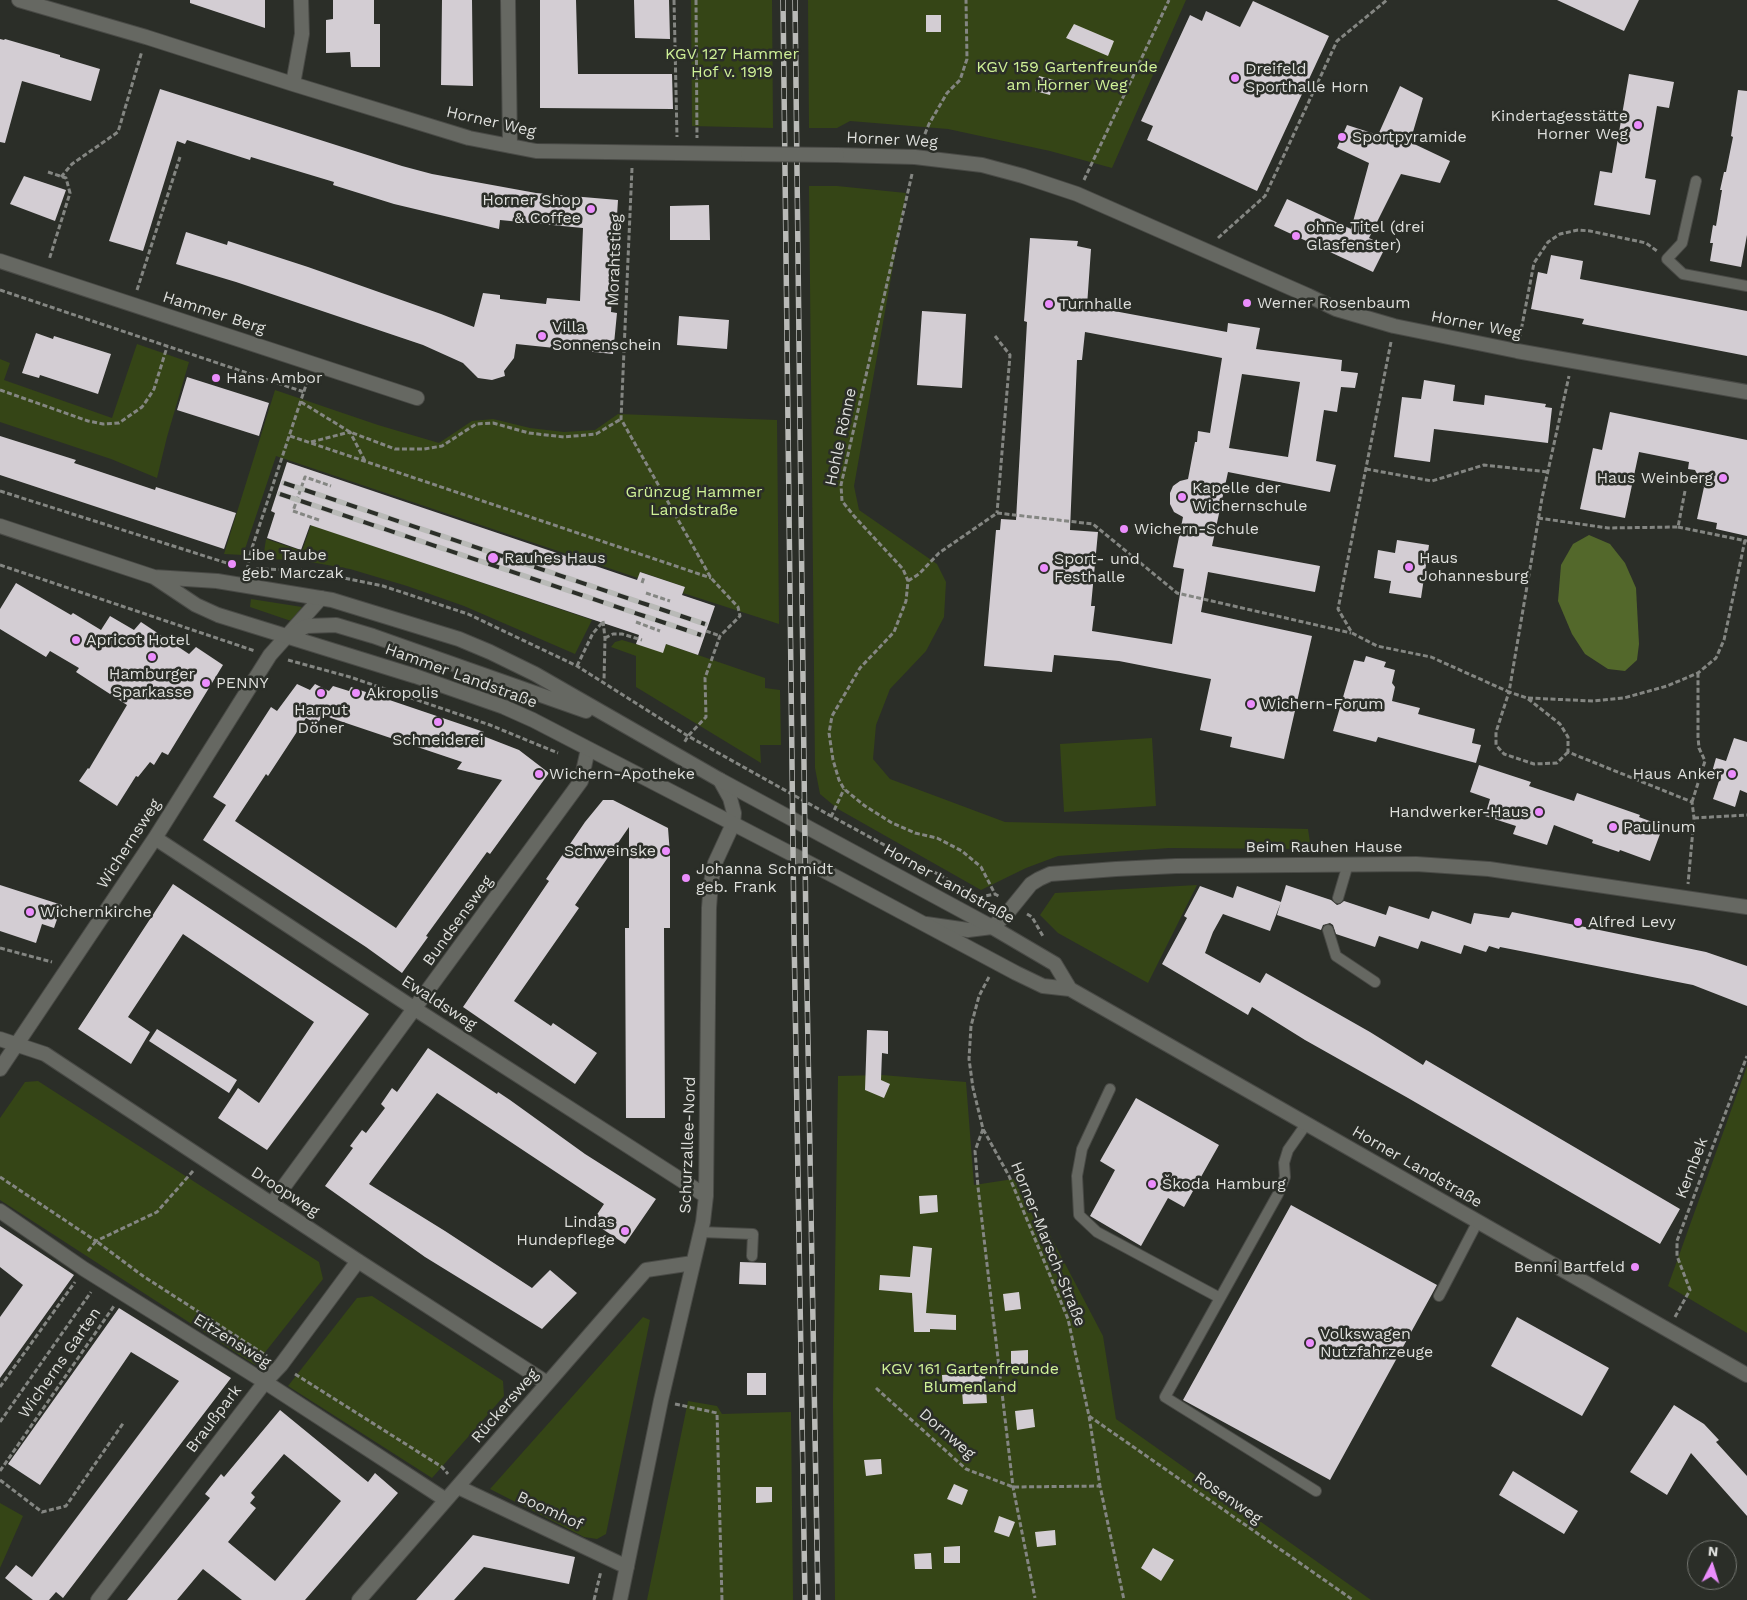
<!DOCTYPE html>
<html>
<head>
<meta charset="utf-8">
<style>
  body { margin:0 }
  #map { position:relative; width:1747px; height:1600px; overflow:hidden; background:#2b2e28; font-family:"Work Sans",sans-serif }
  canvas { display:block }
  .north { position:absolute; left:1687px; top:1540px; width:50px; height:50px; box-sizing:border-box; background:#2b2e28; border:1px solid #737570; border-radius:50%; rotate:5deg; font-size:14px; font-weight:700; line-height:20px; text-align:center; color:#dedfdc }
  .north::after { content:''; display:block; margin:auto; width:18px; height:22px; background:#eb8dfc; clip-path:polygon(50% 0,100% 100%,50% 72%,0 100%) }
</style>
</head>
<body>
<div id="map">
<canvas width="1747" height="1600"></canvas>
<div class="north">N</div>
</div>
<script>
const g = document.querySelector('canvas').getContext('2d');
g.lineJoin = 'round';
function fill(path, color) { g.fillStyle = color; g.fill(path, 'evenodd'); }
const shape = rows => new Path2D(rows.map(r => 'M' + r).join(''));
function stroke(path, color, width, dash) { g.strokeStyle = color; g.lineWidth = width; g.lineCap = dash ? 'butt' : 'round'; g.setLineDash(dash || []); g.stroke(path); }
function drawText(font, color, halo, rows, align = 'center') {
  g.font = font + ' "Work Sans",sans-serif'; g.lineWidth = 5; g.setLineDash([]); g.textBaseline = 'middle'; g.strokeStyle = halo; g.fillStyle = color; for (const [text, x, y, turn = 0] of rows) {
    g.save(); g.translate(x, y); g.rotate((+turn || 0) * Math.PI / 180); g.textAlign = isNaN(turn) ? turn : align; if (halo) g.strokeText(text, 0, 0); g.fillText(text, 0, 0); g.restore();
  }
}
fill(shape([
  [691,0,772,0,773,128,692,126],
  [808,0,1186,0,1112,168,1050,151,948,129,850,121,837,128,809,128],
  [809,186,837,186,906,193,854,486,859,510,937,564,946,582,944,617,926,651,890,689,876,725,873,759,890,779,1005,822,1308,829,1311,849,1169,848,1058,856,1026,868,981,890,838,809,820,794,815,768],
  [137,344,189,362,167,437,157,478,111,459,0,422,0,359,10,363,4,380,112,418],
  [275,390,378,425,439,443,472,421,493,419,530,428,564,432,595,430,618,414,777,420,779,624,683,593,685,587,641,572,638,578,276,456,243,555,224,554],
  [311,525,592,620,575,654,464,606,407,586,350,569,299,560,263,559,266,539,302,551],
  [251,599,302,607,291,621,250,607],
  [622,640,663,652,666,644,765,678,765,688,780,690,781,745,760,745,761,763,636,687,636,656,611,647,615,642],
  [1152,738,1156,806,1064,812,1060,744],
  [1197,885,1148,983,1058,933,1040,915,1055,893],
  [1747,1066,1747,1333,1668,1286],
  [882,1075,966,1082,974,1185,1020,1178,1103,1336,1116,1419,1371,1600,835,1600,833,1403,838,1076],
  [38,1081,319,1262,323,1279,255,1365,0,1200,0,1118,25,1082],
  [372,1296,503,1381,504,1396,432,1478,288,1386,357,1298],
  [643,1317,650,1320,606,1534,597,1539,584,1537,490,1489],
  [688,1401,717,1406,722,1414,791,1412,793,1600,647,1600],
  [0,1503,23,1516,0,1568]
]), '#354516');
fill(shape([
  [1589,535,1610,544,1625,563,1636,588,1639,644,1637,660,1625,671,1608,669,1585,654,1572,634,1558,601,1561,565,1573,544]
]), '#53682b');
fill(shape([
  [190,0,265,0,265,28,190,3],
  [333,0,374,0,374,24,380,24,380,67,351,67,350,52,326,53,326,20,333,19],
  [442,0,472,0,473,86,441,85],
  [540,0,576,0,578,74,672,74,673,109,540,108],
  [634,0,669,0,670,39,635,38],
  [1557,0,1639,0,1624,31],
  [1253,1,1329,36,1257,191,1147,140,1153,126,1141,121,1190,15,1202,21,1206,11,1240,27],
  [926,15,941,15,941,32,926,32],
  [1074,24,1114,41,1108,56,1066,38],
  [0,39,4,40,5,39,60,55,60,57,100,69,91,101,22,81,5,143,0,142],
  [1629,74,1674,82,1669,108,1657,106,1645,178,1656,180,1650,215,1594,205,1600,171,1612,173],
  [1039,76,1054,80,1050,95,1035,91],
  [1400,86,1423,98,1410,142,1450,161,1440,183,1401,174,1369,238,1386,246,1373,272,1274,226,1287,199,1351,229,1369,163,1337,148,1347,125,1378,135],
  [160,89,402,166,432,174,536,193,618,200,611,312,617,313,613,354,516,344,514,358,504,371,505,376,492,380,478,378,463,363,423,345,236,282,176,264,186,232,227,245,228,241,308,267,441,314,474,327,483,293,500,295,500,299,546,304,547,298,580,301,583,228,500,220,499,229,394,204,333,185,334,182,251,157,250,160,187,140,185,144,177,141,143,251,109,241],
  [1738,90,1747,91,1747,235,1741,267,1710,261,1713,243,1710,243,1713,225,1716,226,1722,190,1720,190,1724,172,1726,172,1733,137,1731,136],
  [24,176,66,190,55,221,10,204],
  [709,205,710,240,670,240,670,206],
  [1030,238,1078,241,1077,246,1091,249,1087,306,1227,332,1228,323,1260,328,1256,349,1342,360,1341,371,1358,373,1355,388,1341,387,1337,412,1324,410,1316,461,1336,465,1330,492,1228,472,1212,546,1320,566,1315,592,1208,572,1201,612,1312,636,1284,759,1230,747,1232,737,1200,730,1211,679,1119,661,1054,655,1052,672,984,666,996,530,1000,530,1001,519,1016,520,1027,322,1024,321],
  [1085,332,1222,358,1210,433,1198,431,1197,442,1195,442,1188,479,1180,481,1173,486,1170,493,1170,504,1174,512,1183,517,1173,567,1184,569,1172,644,1092,631,1095,606,1091,606,1098,532,1070,530,1077,360,1082,360],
  [1242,374,1300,382,1288,457,1229,448],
  [1551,255,1583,261,1580,279,1747,311,1747,356,1582,324,1584,319,1531,309,1538,272,1547,274],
  [922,311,966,314,962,388,917,385],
  [679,316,729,320,727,349,677,345],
  [36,333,53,339,54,336,111,354,98,394,40,375,39,378,22,373],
  [187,377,269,403,259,436,177,410],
  [1424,380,1455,385,1453,401,1484,405,1485,395,1546,404,1545,407,1552,408,1548,443,1434,429,1430,462,1394,457,1402,397,1421,399],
  [1610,412,1747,440,1747,536,1716,529,1717,523,1697,519,1704,487,1695,470,1688,469,1689,462,1639,452,1625,518,1580,509,1593,448,1602,450],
  [0,436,76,460,74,463,155,490,156,487,236,513,224,549,0,475],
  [287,462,637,580,640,572,685,587,682,595,715,606,698,655,666,644,663,653,636,644,639,635,310,525,301,550,267,538,275,513,271,511],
  [1397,540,1429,545,1421,598,1389,593,1391,581,1374,578,1378,550,1395,553],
  [16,583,71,615,73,613,101,630,110,616,134,630,141,622,189,654,196,647,223,665,168,755,162,752,154,765,150,762,138,777,136,776,117,806,79,781,88,768,89,769,127,705,76,672,79,668,50,651,46,657,0,629,0,609],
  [1366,656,1386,662,1384,667,1395,670,1392,683,1395,687,1392,701,1420,708,1418,714,1475,729,1472,743,1481,745,1476,763,1378,737,1376,742,1333,731,1354,660,1364,662],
  [297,684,310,690,315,684,329,691,333,686,349,691,351,687,484,732,483,736,519,750,549,773,490,854,487,852,426,936,428,937,402,973,366,947,203,840,226,805,213,797,271,707,277,711],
  [324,714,331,718,462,762,457,769,502,780,396,928,235,821,266,774,268,776,306,718,317,724],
  [1734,738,1747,742,1747,793,1740,790,1735,807,1713,799,1721,775,1712,772,1716,758,1726,761],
  [1479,765,1531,782,1529,786,1574,801,1577,793,1640,815,1639,817,1663,826,1650,861,1620,850,1619,852,1592,843,1593,840,1554,825,1547,845,1513,834,1516,826,1485,816,1490,799,1470,792],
  [603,800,613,800,668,828,670,854,670,928,664,928,665,1118,626,1118,625,928,629,928,629,827,575,905,579,908,514,1001,551,1026,553,1023,597,1053,575,1084,463,1007,549,881,546,879,585,822],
  [173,884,369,1014,267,1150,218,1118,238,1088,259,1103,314,1022,183,934,128,1017,150,1032,131,1064,78,1029],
  [0,885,62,905,54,928,42,924,36,943,0,931],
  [1286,885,1331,900,1337,905,1340,904,1344,901,1386,915,1389,906,1429,919,1432,911,1471,924,1474,913,1509,918,1512,912,1706,952,1747,966,1747,1006,1693,985,1500,947,1499,949,1489,946,1486,952,1464,945,1461,954,1421,941,1418,949,1379,936,1375,947,1336,934,1333,925,1330,923,1323,925,1321,930,1277,915],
  [1200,886,1233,898,1237,886,1281,902,1270,931,1223,914,1213,932,1205,953,1260,983,1266,973,1370,1032,1423,1065,1426,1060,1680,1209,1660,1244,1408,1098,1305,1040,1252,1007,1248,1015,1162,964,1187,918,1184,916],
  [157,1029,237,1080,229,1093,149,1041],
  [867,1030,888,1031,888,1054,882,1053,881,1080,890,1084,884,1098,865,1090],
  [428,1048,497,1094,498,1092,510,1100,585,1154,656,1199,625,1244,592,1222,604,1204,437,1093,369,1184,445,1231,532,1288,550,1270,577,1293,542,1329,425,1257,325,1186,353,1148,350,1146,362,1130,366,1133,385,1108,381,1104,392,1088,397,1092],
  [1136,1098,1219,1145,1184,1207,1168,1198,1141,1246,1090,1216,1115,1170,1100,1161],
  [937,1195,938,1212,920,1214,919,1196],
  [1291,1205,1437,1285,1330,1480,1183,1400],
  [0,1226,74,1275,0,1378,0,1317,23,1285,0,1267],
  [913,1246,932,1248,926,1313,956,1315,956,1330,930,1329,930,1332,914,1332,912,1293,879,1290,880,1275,910,1277],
  [740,1262,766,1263,766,1285,739,1284],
  [1019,1292,1021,1309,1005,1311,1003,1294],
  [119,1308,231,1378,63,1598,56,1592,49,1600,33,1600,5,1578,16,1565,32,1577,179,1381,131,1352,40,1485,8,1464],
  [1517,1317,1609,1368,1582,1416,1491,1366],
  [1028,1350,1028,1366,1011,1366,1011,1351],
  [747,1373,766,1373,766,1395,747,1395],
  [958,1374,958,1376,985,1374,987,1403,963,1404,962,1391,943,1392,942,1375],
  [1674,1405,1704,1424,1719,1440,1716,1442,1747,1476,1747,1516,1691,1453,1667,1495,1630,1472],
  [1033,1409,1035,1427,1017,1430,1015,1411],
  [280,1410,368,1482,375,1473,398,1493,305,1600,242,1600,203,1569,177,1600,127,1600,210,1498,205,1494,221,1474,224,1477],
  [284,1454,341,1501,275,1581,228,1542,256,1508,250,1503,255,1497,251,1493],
  [881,1459,882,1474,866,1476,864,1460],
  [1513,1471,1578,1511,1564,1534,1499,1495],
  [954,1484,968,1490,962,1505,947,1499],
  [756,1487,772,1487,772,1502,756,1503],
  [999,1516,1015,1522,1009,1537,994,1532],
  [1055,1530,1056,1545,1037,1547,1035,1532],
  [473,1535,575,1557,569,1584,484,1567,454,1600,416,1600],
  [960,1546,960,1563,944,1563,944,1547],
  [1153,1548,1174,1560,1161,1581,1141,1568],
  [931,1553,932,1569,915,1569,914,1554]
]), '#d3cdd3');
const service = shape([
  [1696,181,1682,243,1667,259,1683,274,1747,286],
  [1338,898,1348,864],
  [1328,930,1336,956,1375,982],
  [1110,1089,1082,1149,1077,1176,1079,1215,1097,1232,1220,1298],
  [1307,1123,1288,1150,1284,1163,1285,1177,1278,1194,1165,1397,1316,1491],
  [701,1232,753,1234,752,1256],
  [1439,1296,1478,1221]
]);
const minor = shape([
  [19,0,146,37,293,84,469,138,536,151,748,154],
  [508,0,510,146],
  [293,84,302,34,301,0],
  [837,155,915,157,982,165,1023,176,1077,194,1309,296,1336,309,1394,326,1517,351,1747,392],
  [0,261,417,398],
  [155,838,415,1009,706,1196],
  [926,924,968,930,992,927,1005,916,1031,884,1039,879,1050,874,1116,869,1176,866,1416,864,1489,869,1747,907],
  [0,1039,45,1054,358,1261,547,1383],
  [0,1069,155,838,270,655,321,598],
  [272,1204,285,1185,581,781,588,749],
  [0,1211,84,1269,265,1382,446,1500],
  [458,1487,627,1567],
  [98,1600,265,1382,281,1365,358,1261],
  [359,1600,646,1270,693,1263],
  [620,1600,661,1400,703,1222,706,1196,709,908,711,882,715,863,733,824,734,813,730,798,720,780]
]);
const secondary = shape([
  [0,526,154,577,217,581,332,600,459,639,490,652,535,674,720,780,992,927,1055,964,1070,989],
  [154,577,196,605,218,615,415,676,504,707,533,720,838,878,1016,973,1043,986,1070,989,1747,1375],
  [286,636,307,626,336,625,373,636,586,711]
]);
stroke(service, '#494a46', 12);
stroke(minor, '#494a46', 16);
stroke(secondary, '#494a46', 16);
stroke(shape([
  [674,0,677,137],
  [696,0,697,138],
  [922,141,929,124,947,93,960,80,967,59,966,0],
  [632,168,621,419,711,578,738,607,740,616,720,636,705,678,706,717,688,736,684,743],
  [48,172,66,178,70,193,49,260],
  [912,174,841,485,842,501,854,516,903,569,908,581,906,601,894,632,860,668,832,716,829,733,833,760,839,780,844,789,865,806,892,823,915,833,937,838,962,851,981,867,995,894,1000,897],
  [61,177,72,164,118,132,142,51],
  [1084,180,1169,0],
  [1218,238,1265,196,1337,41,1387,0],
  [0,290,304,392],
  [137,290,180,157],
  [995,336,1010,355,997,513],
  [1520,336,1534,263,1548,242,1560,234,1578,230,1590,231,1646,243,1657,251],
  [1391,342,1338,609,1352,633,1377,646,1431,657,1509,692,1542,498,1569,376],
  [0,390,88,421,103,424,119,423,142,407,149,397,154,389,167,347],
  [301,402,350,432,395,449,424,449,442,446,476,424,493,423,529,433,564,437,596,434,621,419],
  [290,436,711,578],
  [311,442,350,432,365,461],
  [1366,469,1432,481,1484,465,1548,472],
  [0,491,233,565],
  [1538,518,1608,528,1678,527,1685,491],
  [319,520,293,511,305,477,331,486],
  [1678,527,1747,541],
  [0,565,255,651],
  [256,569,304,570,383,586,468,614,577,666,688,736,831,816,980,897,995,894],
  [247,570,251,551,308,379],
  [908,581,919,574,939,553,997,513,1093,524,1177,593,1351,633],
  [642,583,644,577],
  [646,593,670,601],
  [603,621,605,638,604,681],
  [636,622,660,631],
  [706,631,720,636],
  [605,638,613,634,622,634,642,640],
  [288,660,350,677,490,725,558,753],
  [577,666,593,633,602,623],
  [1528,698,1593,701,1624,698,1667,686,1698,673,1716,658,1724,640,1745,540],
  [1568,752,1557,763,1534,764,1504,754,1496,745,1496,732,1509,692,1527,698,1560,724,1568,737,1568,752,1692,802,1694,818,1688,884],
  [1692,802,1705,761,1699,748,1698,737,1698,673],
  [831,817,844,789],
  [1694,818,1747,815],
  [1027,914,1032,917,1044,938],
  [0,948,52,962],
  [989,977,979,996,971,1026,969,1059,973,1088,983,1129,1009,1176,1068,1319,1089,1416,1100,1486,1124,1600],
  [983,1129,975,1151,978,1187,1013,1487,1035,1598],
  [0,1177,96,1241,157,1212,193,1171],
  [88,1251,96,1241,143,1276,267,1356],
  [1675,1317,1690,1290,1677,1256,1677,1241,1747,1056],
  [295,1374,442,1467,448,1474],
  [0,1387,75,1282],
  [876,1388,966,1469,1013,1487,1100,1486],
  [675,1404,717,1413,722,1600],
  [1089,1416,1353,1600],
  [0,1422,91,1292],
  [0,1471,114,1306],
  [0,1480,42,1512,66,1506,124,1422],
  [594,1600,601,1571]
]), '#848682', 3, [5, 2.5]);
stroke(service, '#666862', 10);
stroke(minor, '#666862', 14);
stroke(secondary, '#666862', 14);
const rail = shape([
  [783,0,794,933,805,1600],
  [795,0,806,933,818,1600],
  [284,483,705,624],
  [280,494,701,635]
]);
stroke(rail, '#b9bab7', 5.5);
stroke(rail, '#2b2e28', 4, [11]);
const minorBridge = shape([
  [748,154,837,155]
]);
stroke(minorBridge, '#494a46', 16, []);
stroke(minorBridge, '#666862', 14);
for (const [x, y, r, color] of [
  [1235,78,5,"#eb8dfc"],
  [1638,125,5,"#eb8dfc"],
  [1342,137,5,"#eb8dfc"],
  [591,209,5,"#eb8dfc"],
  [1296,236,5,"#eb8dfc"],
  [1247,303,5,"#eb8dfc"],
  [1049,304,5,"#eb8dfc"],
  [542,336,5,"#eb8dfc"],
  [216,378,5,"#eb8dfc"],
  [1723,478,5,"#eb8dfc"],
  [1182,497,5,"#eb8dfc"],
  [1124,529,5,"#eb8dfc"],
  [493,558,6,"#eb8dfc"],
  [232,564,5,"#eb8dfc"],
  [1409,567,5,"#eb8dfc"],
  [1044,568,5,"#eb8dfc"],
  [76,640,5,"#eb8dfc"],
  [152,657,5,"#eb8dfc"],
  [206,683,5,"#eb8dfc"],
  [321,693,5,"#eb8dfc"],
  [356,693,5,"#eb8dfc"],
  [1251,704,5,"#eb8dfc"],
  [438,722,5,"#eb8dfc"],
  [539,774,5,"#eb8dfc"],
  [1732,774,5,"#eb8dfc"],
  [1539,812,5,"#eb8dfc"],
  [1613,827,5,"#eb8dfc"],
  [666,851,5,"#eb8dfc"],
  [686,878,5,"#eb8dfc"],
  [30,912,5,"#eb8dfc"],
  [1578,922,5,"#eb8dfc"],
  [1152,1184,5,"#eb8dfc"],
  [625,1231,5,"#eb8dfc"],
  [1635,1267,5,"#eb8dfc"],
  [1310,1343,5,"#eb8dfc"]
]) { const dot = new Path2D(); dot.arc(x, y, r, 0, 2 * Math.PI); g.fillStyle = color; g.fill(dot); stroke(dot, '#2b2e28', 2); }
drawText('16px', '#cff197', '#2b2e28', [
  ["KGV 127 Hammer",732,54],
  ["Hof v. 1919",732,72],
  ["KGV 159 Gartenfreunde",1067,67],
  ["am Horner Weg",1067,85],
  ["Grünzug Hammer",694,492],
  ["Landstraße",694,510],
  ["KGV 161 Gartenfreunde",970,1369],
  ["Blumenland",970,1387]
]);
drawText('16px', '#dedfdc', '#2b2e28', [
  ["Dreifeld",1245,69],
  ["Sporthalle Horn",1245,87],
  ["Kindertagesstätte",1628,116,"right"],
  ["Horner Weg",1628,134,"right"],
  ["Sportpyramide",1352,137],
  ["Horner Shop",581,200,"right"],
  ["& Coffee",581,218,"right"],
  ["ohne Titel (drei",1306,227],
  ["Glasfenster)",1306,245],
  ["Werner Rosenbaum",1257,303],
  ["Turnhalle",1059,304],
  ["Villa",552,327],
  ["Sonnenschein",552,345],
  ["Hans Ambor",226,378],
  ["Haus Weinberg",1713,478,"right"],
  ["Kapelle der",1192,488],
  ["Wichernschule",1192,506],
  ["Wichern-Schule",1134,529],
  ["Libe Taube",242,555],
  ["geb. Marczak",242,573],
  ["Rauhes Haus",504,558],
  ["Haus",1419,558],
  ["Johannesburg",1419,576],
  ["Sport- und",1054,559],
  ["Festhalle",1054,577],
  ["Apricot Hotel",86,640],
  ["Hamburger",152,674,"center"],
  ["Sparkasse",152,692,"center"],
  ["PENNY",216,683],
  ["Akropolis",366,693],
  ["Wichern-Forum",1261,704],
  ["Harput",321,710,"center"],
  ["Döner",321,728,"center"],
  ["Schneiderei",438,740,"center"],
  ["Wichern-Apotheke",549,774],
  ["Haus Anker",1722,774,"right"],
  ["Handwerker-Haus",1529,812,"right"],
  ["Paulinum",1623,827],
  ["Schweinske",656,851,"right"],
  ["Johanna Schmidt",696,869],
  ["geb. Frank",696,887],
  ["Wichernkirche",40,912],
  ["Alfred Levy",1588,922],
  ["Škoda Hamburg",1162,1184],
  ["Lindas",615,1222,"right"],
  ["Hundepflege",615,1240,"right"],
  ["Benni Bartfeld",1625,1267,"right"],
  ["Volkswagen",1320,1334],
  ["Nutzfahrzeuge",1320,1352]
], 'left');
drawText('16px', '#dedfdc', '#2b2e28', [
  ["Horner Weg",491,122,13],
  ["Horner Weg",892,140,3],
  ["Morahtstieg",615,260,-88],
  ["Hammer Berg",214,313,18],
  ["Horner Weg",1476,325,11],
  ["Hohle Rönne",841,437,-78],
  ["Hammer Landstraße",461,676,20],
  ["Wichernsweg",129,844,-57],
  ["Beim Rauhen Hause",1324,847],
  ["Horner Landstraße",949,884,29],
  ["Bundsensweg",458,921,-54],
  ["Ewaldsweg",439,1003,33],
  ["Schurzallee-Nord",688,1145,-88],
  ["Horner Landstraße",1417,1167,30],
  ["Kernbek",1692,1168,-69],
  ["Droopweg",285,1192,33],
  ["Horner-Marsch-Straße",1048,1244,68],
  ["Eitzensweg",232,1341,32],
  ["Wicherns Garten",60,1363,-55],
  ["Rückersweg",505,1406,-49],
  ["Braußpark",214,1419,-53],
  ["Dornweg",947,1434,41],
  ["Rosenweg",1228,1498,35],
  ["Boomhof",550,1511,25]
]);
</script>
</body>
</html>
